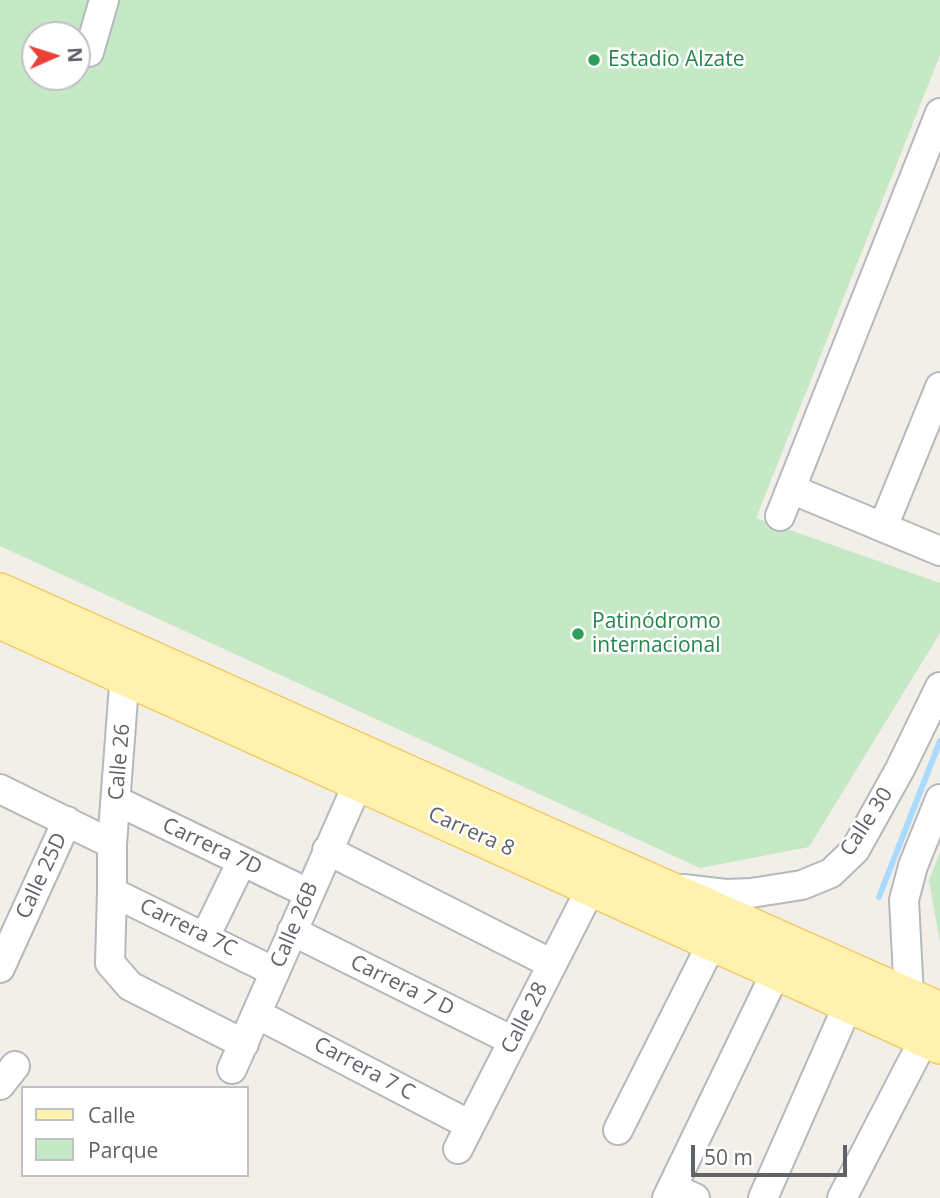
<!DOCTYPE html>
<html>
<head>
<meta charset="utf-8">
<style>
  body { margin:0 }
  #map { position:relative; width:940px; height:1198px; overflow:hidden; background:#f1efe8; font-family:"Open Sans",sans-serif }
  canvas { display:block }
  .legend { position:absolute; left:21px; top:1086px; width:228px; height:91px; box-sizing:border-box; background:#fff; border:2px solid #bfc1c3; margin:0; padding:9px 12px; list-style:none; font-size:21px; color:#5f6368 }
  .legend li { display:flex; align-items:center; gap:14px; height:35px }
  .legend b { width:35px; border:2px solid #bfc1c3 }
  .north { position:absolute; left:21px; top:21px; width:70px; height:70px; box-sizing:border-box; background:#fff; border:2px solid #bfc1c3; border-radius:50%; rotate:87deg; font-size:19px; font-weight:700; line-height:28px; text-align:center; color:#5f6368 }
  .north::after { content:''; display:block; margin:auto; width:24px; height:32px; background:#ea4335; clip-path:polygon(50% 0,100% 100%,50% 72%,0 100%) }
  .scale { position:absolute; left:691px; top:1145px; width:156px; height:32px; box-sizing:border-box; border:4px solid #5f6368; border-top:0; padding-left:9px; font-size:21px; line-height:24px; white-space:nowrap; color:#5f6368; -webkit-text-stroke:5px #fff; paint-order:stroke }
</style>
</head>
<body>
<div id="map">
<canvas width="940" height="1198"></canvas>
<ul class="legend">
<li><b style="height:9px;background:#fff2af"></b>Calle</li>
<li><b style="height:19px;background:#c5e8c5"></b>Parque</li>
</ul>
<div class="north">N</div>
<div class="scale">50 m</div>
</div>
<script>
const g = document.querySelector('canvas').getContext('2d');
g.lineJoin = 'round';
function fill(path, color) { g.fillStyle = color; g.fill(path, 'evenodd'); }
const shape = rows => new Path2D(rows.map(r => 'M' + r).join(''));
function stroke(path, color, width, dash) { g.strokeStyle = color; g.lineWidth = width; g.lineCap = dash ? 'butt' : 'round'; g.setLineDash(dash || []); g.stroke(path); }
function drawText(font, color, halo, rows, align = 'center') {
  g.font = font + ' "Open Sans",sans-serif'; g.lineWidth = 5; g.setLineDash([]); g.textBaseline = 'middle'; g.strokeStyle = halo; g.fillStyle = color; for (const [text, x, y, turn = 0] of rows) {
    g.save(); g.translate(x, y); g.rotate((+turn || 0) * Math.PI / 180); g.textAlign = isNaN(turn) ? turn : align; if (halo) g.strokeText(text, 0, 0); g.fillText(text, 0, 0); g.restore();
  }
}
fill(shape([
  [0,0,940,0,940,55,756,518,940,583,940,633,809,847,700,868,0,546],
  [35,35,77,35,77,77,35,77],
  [940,852,940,942,929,880]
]), '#c5e8c5');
stroke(shape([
  [879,897,940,741]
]), '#aadaff', 6);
const minor = shape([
  [89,52,104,0],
  [791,489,940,551],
  [780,516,940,113],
  [883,527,940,387],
  [126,659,112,844,112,892,275,972],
  [0,789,112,844],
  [117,801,308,893],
  [327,850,552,964],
  [683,889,726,894,751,893,802,885,831,873,855,850,900,769,940,687],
  [112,892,110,963,130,986,244,1044],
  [292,931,513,1041],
  [206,935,242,861],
  [0,968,67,821],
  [900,1011,909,996,904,900,913,866,940,799],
  [257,1014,470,1125],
  [232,1069,359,781],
  [0,1085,15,1066],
  [618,1130,712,943],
  [458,1149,592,886],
  [673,1188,695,1198],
  [667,1198,776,972],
  [763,1198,848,1005],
  [842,1198,924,1039]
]);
const major = shape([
  [0,591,940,1010],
  [0,621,940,1046]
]);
stroke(minor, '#b5b8bc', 32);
stroke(major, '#f2c960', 38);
stroke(minor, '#fff', 28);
stroke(major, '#fff2af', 35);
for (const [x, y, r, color] of [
  [594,60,7,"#2e9e5b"],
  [578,634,7,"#2e9e5b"]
]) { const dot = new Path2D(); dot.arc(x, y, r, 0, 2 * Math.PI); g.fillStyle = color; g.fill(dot); stroke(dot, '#fff', 2.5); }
drawText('21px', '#27864d', '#fff', [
  ["Estadio Alzate",608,60],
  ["Patinódromo",592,622],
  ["internacional",592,646]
], 'left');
drawText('21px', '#5f6368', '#fff', [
  ["Calle 26",120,762,-85],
  ["Calle 30",867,822,-57],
  ["Carrera 8",471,832,24],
  ["Carrera 7D",212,847,25],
  ["Calle 25D",42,876,-65],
  ["Calle 26B",295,925,-67],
  ["Carrera 7C",188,928,26],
  ["Carrera 7 D",402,986,26],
  ["Calle 28",525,1018,-63],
  ["Carrera 7 C",364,1069,28]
]);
</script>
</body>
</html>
